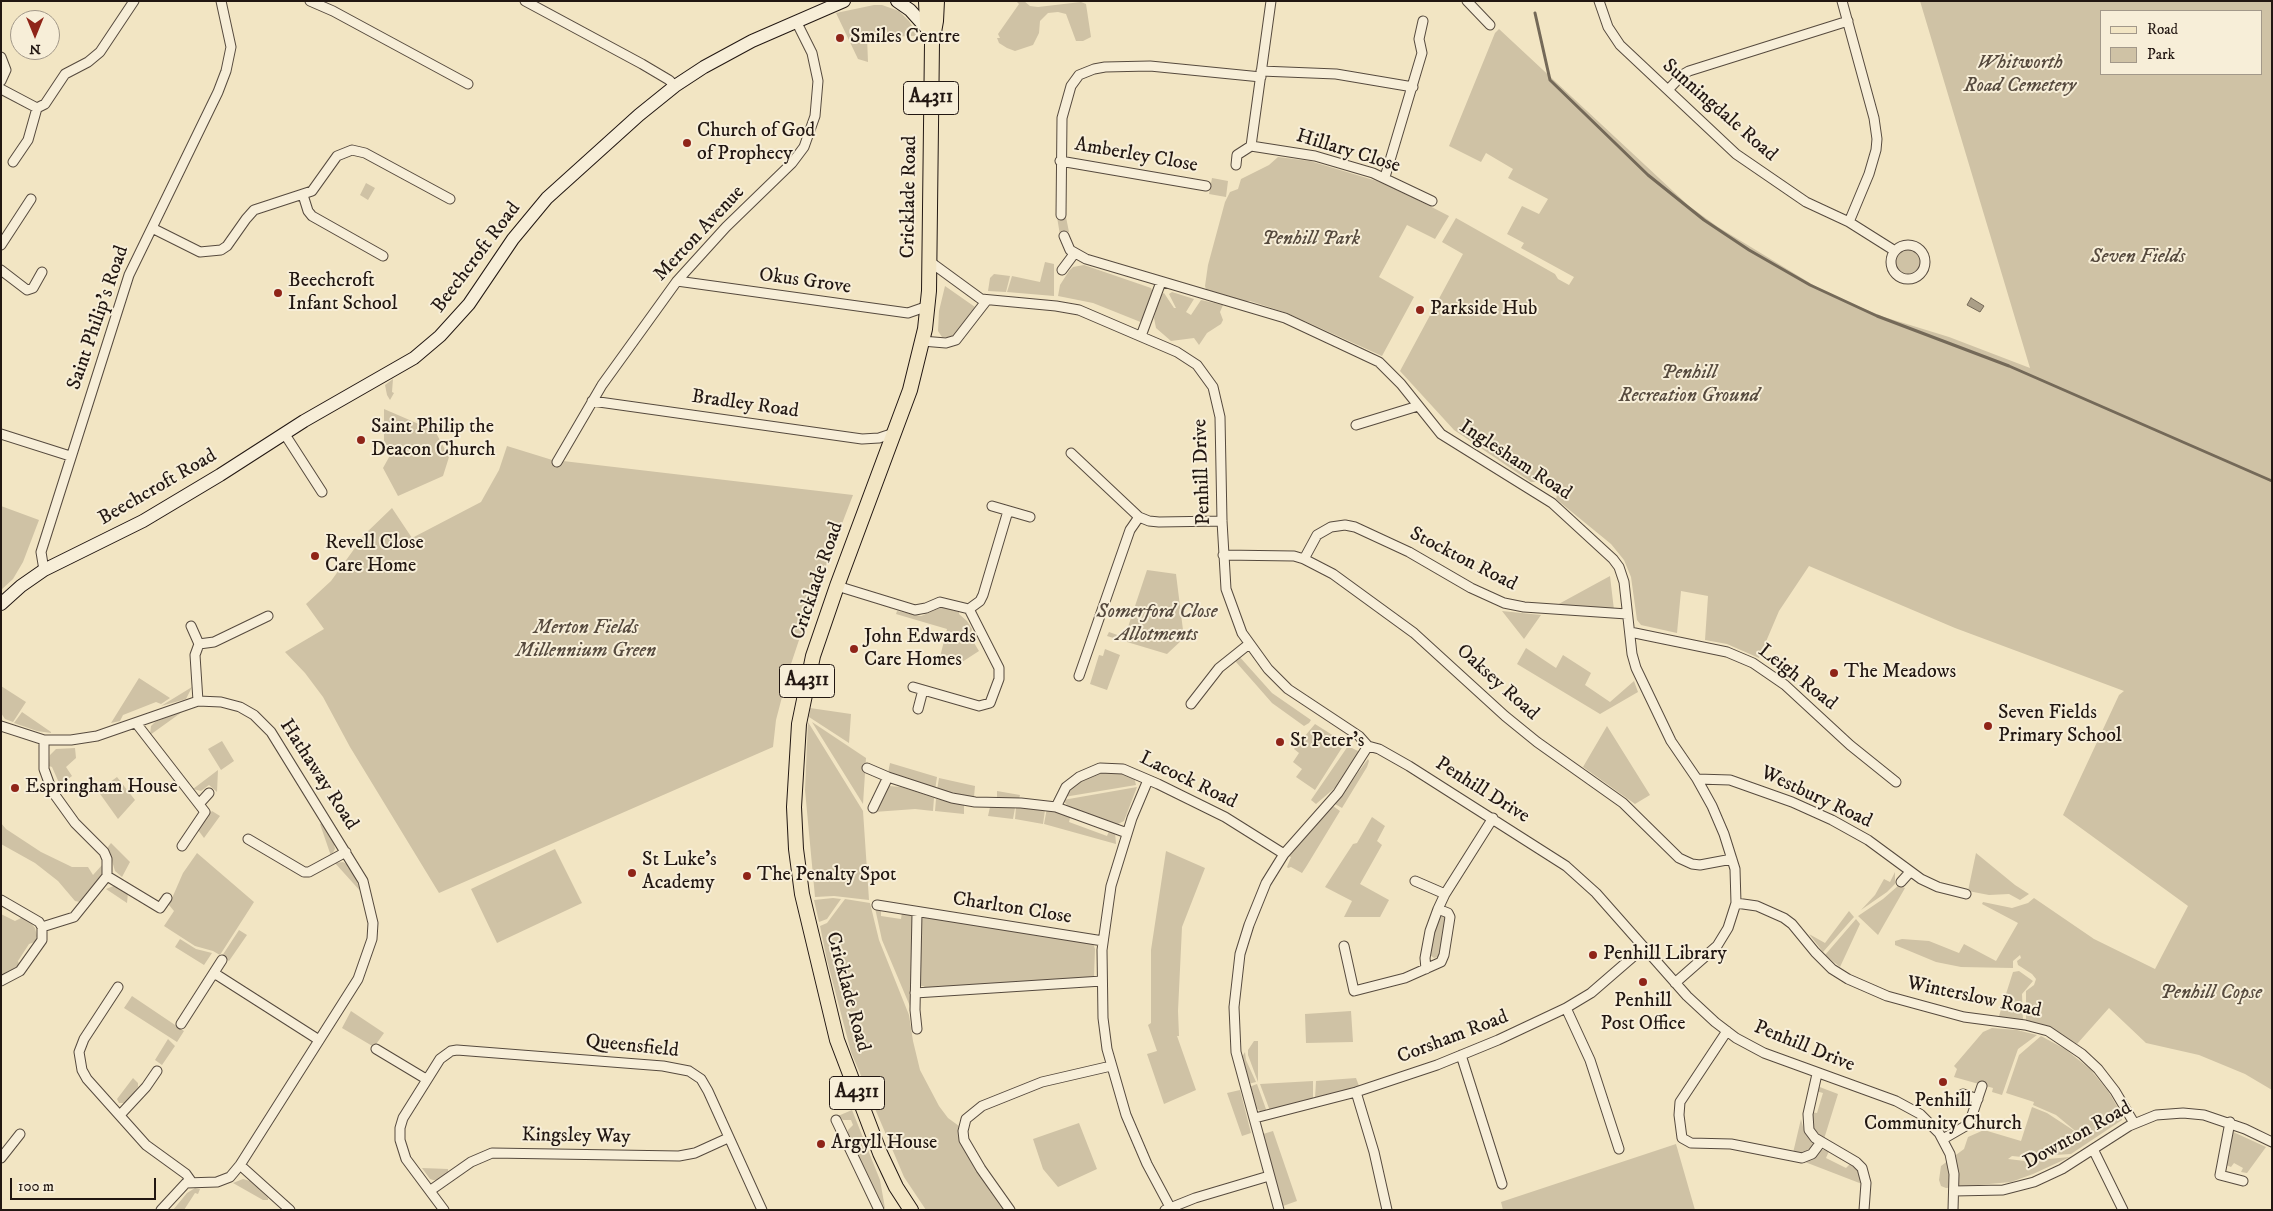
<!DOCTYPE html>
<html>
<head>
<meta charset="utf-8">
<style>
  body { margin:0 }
  #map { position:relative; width:2273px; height:1211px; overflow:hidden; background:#f2e5c3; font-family:"IM FELL DW Pica",serif }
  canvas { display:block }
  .frame { position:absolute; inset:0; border:2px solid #221712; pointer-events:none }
  .legend { position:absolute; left:2100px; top:10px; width:162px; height:65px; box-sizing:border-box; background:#f7eed8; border:1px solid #a29889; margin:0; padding:6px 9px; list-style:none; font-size:15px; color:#221712 }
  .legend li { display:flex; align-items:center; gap:10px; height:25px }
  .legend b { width:25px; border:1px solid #a29889 }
  .north { position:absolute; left:10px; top:10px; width:50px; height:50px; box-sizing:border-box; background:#f7eed8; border:1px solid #a29889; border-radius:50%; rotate:180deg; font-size:14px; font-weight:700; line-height:20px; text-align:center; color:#221712 }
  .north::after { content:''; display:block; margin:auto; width:18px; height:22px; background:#8f2418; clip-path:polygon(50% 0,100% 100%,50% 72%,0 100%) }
  .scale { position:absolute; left:10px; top:1178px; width:146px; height:22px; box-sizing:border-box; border:2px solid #221712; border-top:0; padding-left:6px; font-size:15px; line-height:18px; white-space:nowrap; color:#221712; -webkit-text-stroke:4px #f7eed8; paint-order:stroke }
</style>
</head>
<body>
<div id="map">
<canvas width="2273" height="1211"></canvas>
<div class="frame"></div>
<ul class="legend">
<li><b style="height:6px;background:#f2e5c3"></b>Road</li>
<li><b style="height:14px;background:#cfc2a5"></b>Park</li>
</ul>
<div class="north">N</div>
<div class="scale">100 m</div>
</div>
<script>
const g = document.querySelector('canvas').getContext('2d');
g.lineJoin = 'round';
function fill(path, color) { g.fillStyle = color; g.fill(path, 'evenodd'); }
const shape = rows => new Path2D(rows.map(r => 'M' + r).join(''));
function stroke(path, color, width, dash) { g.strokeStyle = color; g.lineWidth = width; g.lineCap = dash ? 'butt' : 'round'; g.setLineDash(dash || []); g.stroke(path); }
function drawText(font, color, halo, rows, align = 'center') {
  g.font = font + ' "IM FELL DW Pica",serif'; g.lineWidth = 4; g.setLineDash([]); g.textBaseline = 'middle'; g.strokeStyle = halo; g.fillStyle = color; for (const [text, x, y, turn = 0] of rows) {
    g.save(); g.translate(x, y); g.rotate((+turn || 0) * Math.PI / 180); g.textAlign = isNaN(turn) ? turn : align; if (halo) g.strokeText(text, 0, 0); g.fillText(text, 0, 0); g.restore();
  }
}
fill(shape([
  [1016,1,1024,1,1030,6,1038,7,1081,2,1086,4,1091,37,1083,41,1076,41,1066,14,1058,12,1048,13,1040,21,1039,33,1033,45,1015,51,1007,48,999,43,997,38,1000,38,998,34,1019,4],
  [1920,1,2272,1,2272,1090,2245,1074,2199,1055,2146,1043,2109,1008,2077,1044,2052,1028,2026,1020,2026,991,2034,985,2036,979,2032,974,2018,965,2017,961,2021,958,2020,955,2013,961,2013,968,1961,967,1936,962,1895,945,1895,941,1902,939,1929,941,1959,953,1964,944,1996,961,2018,923,1982,904,1983,902,2012,908,2028,903,2034,898,2094,939,2155,969,2188,906,2063,815,2119,695,2124,691,1955,628,1809,566,1779,611,1759,658,1727,644,1705,640,1708,596,1681,591,1677,633,1641,625,1637,620,1631,577,1624,560,1611,544,1556,499,1559,488,1542,482,1531,482,1454,430,1400,371,1463,254,1442,242,1456,218,1555,274,1558,279,1569,285,1574,277,1521,248,1524,243,1507,234,1522,206,1539,214,1548,199,1508,178,1513,169,1486,153,1481,162,1449,146,1495,33,1499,29,1689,206,1718,227,1828,294,1884,317,1949,337,2030,368],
  [2102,11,2262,11,2262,74,2102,74],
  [874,5,882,5,899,11,909,21,918,36,867,37,868,62,858,59,836,13],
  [1278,157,1310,161,1387,184,1449,216,1435,239,1407,225,1379,277,1414,297,1382,356,1287,313,1250,301,1240,302,1207,293,1205,286,1208,265,1225,202,1230,192,1238,189,1241,179,1269,165],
  [1212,178,1228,181,1226,197,1209,194],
  [366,183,375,188,368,200,360,195],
  [1057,217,1066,217,1069,232,1060,235],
  '1895 263a13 13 0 1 1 26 0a13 13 0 1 1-26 0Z',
  [1045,262,1054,264,1054,296,1007,292,1012,276,1040,282],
  [1084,265,1151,288,1153,293,1143,323,1093,303,1058,296,1060,285,1069,271,1073,267],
  [994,274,1010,276,1006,292,988,291,990,278],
  [945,286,975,307,955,336,951,337,942,337,938,331,939,311],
  [1172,292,1194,299,1186,312,1191,315,1201,300,1223,305,1220,312,1223,320,1221,324,1207,333,1199,345,1194,338,1171,341,1156,328,1154,318,1156,311,1155,310,1160,295,1164,293,1174,308,1176,308,1169,294],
  [393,379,392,392,394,393,390,400,387,395,385,385],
  [384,409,435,431,449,457,443,476,398,496,383,468,393,450,384,443],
  [507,446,562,463,563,461,853,495,810,607,789,670,776,720,773,747,439,893,350,747,323,697,305,673,285,652,324,629,306,604,331,581,365,534,392,508,412,538,481,502,499,470],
  [1,506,39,520,23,562,13,579,1,590],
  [1147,570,1176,574,1184,638,1167,654,1107,636,1109,632,1123,637,1125,636],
  [1610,576,1614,610,1555,606],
  [942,607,959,612,959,614,967,621,972,629,971,638,979,651,962,662,940,657,947,629,896,614,897,611,921,616],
  [1502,611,1541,615,1524,639],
  [1526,648,1556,668,1563,655,1591,673,1585,685,1610,702,1634,681,1638,692,1600,714,1517,664],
  [1105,649,1120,655,1107,690,1090,684,1099,655,1103,656],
  [1238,655,1272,693,1311,720,1309,723,1304,726,1272,703,1236,662],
  [139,678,170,698,161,704,156,702,123,715,120,721,111,723],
  [1,686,26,702,13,722,5,719,1,713],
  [192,687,186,699,161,706],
  [810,708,851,714,849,743,809,717],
  [182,711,182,712,150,735,151,726,155,722],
  [22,712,51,732,51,733,37,731,14,723],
  [808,722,863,811,869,900,834,896,815,897,805,790],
  [812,722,866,758,863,804],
  [1315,724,1345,743,1315,790,1296,777,1302,769,1293,762,1299,753,1294,749],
  [1607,726,1650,795,1635,804,1583,767],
  [222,741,234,761,221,770,208,749],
  [1348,746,1358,751,1357,757,1337,786,1316,804,1311,800],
  [75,748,76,758,66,767,72,776,60,785,52,767,49,766,50,755,56,749],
  [1368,759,1369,761,1367,767,1342,808,1335,804],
  [890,763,937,777,935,790,888,773],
  [218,770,217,792,209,785,201,791,193,789],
  [1099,772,1118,772,1134,777,1136,785,1064,797,1076,783],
  [117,777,135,800,118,819,98,791],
  [939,778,975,786,974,797,937,790],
  [889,786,901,787,934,798,933,811,915,809,874,812,886,787],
  [1137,787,1124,821,1118,824,1117,827,1070,809,1063,800],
  [997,791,1020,795,1019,799,997,798],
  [936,799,964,804,964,814,935,811],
  [1333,806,1340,811,1306,867,1302,873,1291,867,1288,868,1287,867,1291,857,1289,856],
  [990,807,1015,808,1013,819,988,816],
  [1016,807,1045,810,1043,824,1015,819],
  [1047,808,1071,814,1069,822,1107,836,1110,829,1115,832,1116,844,1044,824],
  [212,811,220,816,204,838,198,830,205,818],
  [1372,817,1385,826,1377,841,1382,845,1360,884,1389,900,1380,917,1344,917,1352,901,1325,887,1353,844,1357,843],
  [1,823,6,829,41,852,72,867,88,867,93,875,103,864,104,873,88,894,80,902,75,901,58,881,35,863,1,844],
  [322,823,334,844,335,849,331,856,320,824],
  [111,843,130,862,122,877,115,871,108,847],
  [555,849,582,903,497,943,471,889],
  [1166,851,1205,868,1182,927,1178,1011,1179,1036,1177,1036,1196,1090,1164,1104,1147,1054,1157,1051,1148,1025,1151,1023,1151,950],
  [197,853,254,902,220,955,213,951,195,946,164,926,174,911,169,905,183,873],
  [1976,853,2015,885,2029,894,2020,900,2009,894,1989,895,1968,891],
  [343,862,348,865,352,871,362,893,335,863],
  [1895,872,1895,884,1887,892,1861,910,1875,895,1884,879,1890,882],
  [116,885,128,893,127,903,106,889],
  [1899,885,1905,888,1878,935,1858,916,1883,899],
  [833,898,841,899,827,919,819,922,814,900],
  [845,899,870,903,879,940,909,1015,913,1041,920,1070,939,1106,948,1118,959,1126,959,1135,1005,1210,926,1210,904,1177,851,1052,827,960,820,926,827,923],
  [875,908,881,910,881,916,901,919,902,912,911,914,913,918,912,1011,882,940],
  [1849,911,1854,917,1823,952,1809,934,1825,943],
  [1,914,15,921,23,917,29,921,35,928,37,936,35,942,29,944,18,961,19,964,16,968,1,976],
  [1441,916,1446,917,1442,953,1438,957,1434,958,1430,955,1431,942],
  [924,917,1093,943,1095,949,1094,977,925,988,924,986,918,986,920,920],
  [1856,919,1860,924,1840,967,1825,955],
  [239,930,247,935,229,961,222,956],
  [180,939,196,949,212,953,204,965,175,947],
  [2019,971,2033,981,2022,994,2023,1020,1998,1019,2013,972],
  [132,996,184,1031,177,1042,124,1008],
  [351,1011,384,1033,374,1047,342,1028],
  [1351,1011,1353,1042,1306,1043,1305,1014],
  [1992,1028,2017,1030,2037,1035,2018,1049,2002,1095,1992,1092,1993,1088,1954,1077,1957,1069,1954,1066,1983,1032],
  [2041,1036,2065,1049,2090,1069,2108,1091,2121,1113,2122,1120,2071,1154,2022,1157,2012,1156,2008,1159,2025,1161,2070,1157,2033,1174,2011,1182,1946,1188,1941,1186,1939,1180,1941,1166,1964,1149,1968,1137,1984,1130,2021,1141,2032,1107,2047,1113,2079,1134,2056,1115,2033,1105,2034,1102,2006,1093,2019,1055],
  [168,1039,175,1046,162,1065,155,1060],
  [1254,1041,1258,1041,1258,1082,1248,1055,1248,1050],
  [1245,1052,1246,1060,1256,1082,1248,1084,1242,1057],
  [133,1078,138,1083,138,1087,126,1103,119,1103,117,1099],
  [1356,1078,1359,1086,1315,1099,1316,1081],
  [1313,1081,1313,1100,1270,1111,1260,1084],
  [1257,1084,1267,1112,1260,1111,1255,1107,1249,1087],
  [1817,1086,1838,1094,1824,1139,1812,1127,1811,1112,1817,1113,1823,1093,1816,1091],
  [1240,1090,1251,1133,1242,1136,1227,1093],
  [852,1110,880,1180,885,1208,882,1208,847,1135,848,1130,853,1125,851,1120,843,1120,838,1116],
  [1801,1119,1804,1131,1813,1143,1814,1147,1806,1155,1793,1153],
  [1079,1123,1097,1169,1058,1187,1043,1169,1033,1139],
  [1273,1131,1297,1201,1283,1206,1263,1134],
  [2231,1131,2266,1147,2247,1173,2241,1172,2243,1168,2234,1163,2231,1167,2226,1165],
  [1676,1144,1695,1210,1503,1210,1501,1202],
  [1819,1149,1829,1151,1826,1158,1846,1168,1850,1164,1854,1166,1860,1173,1862,1184,1805,1162,1813,1158],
  [422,1168,448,1169,448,1172,437,1180,433,1180,430,1179],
  [243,1179,250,1181,268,1198,268,1200,263,1200,233,1183],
  [195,1188,200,1189,198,1194,195,1193,184,1210,173,1210,187,1193]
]), '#cfc2a5');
const water = shape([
  [1971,298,1984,306,1980,312,1967,305,1971,298]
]);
fill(water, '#ab9f87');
stroke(water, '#746958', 1);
stroke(shape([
  [1535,13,1550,80,1648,175,1704,220,1749,250,1810,285,1877,316,2009,366,2272,481]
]), '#746958', 3);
const minor = shape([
  [310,1,333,11,468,84],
  [525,1,642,64,669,80,675,86],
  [1467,1,1490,25],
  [1599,1,1608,27,1620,45,1736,154,1806,202,1849,222,1895,251],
  [1842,1,1874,118,1877,139,1876,150,1869,174,1849,222],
  [1,57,6,70,1,81],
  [1261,71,1336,74,1413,87],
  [1,89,37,108],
  [1668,90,1682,75,1689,71,1848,21],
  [37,108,45,104,65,74,88,62,100,52,134,1],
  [1251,146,1315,156,1373,173,1432,201],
  [1060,161,1206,186],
  [13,162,28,140,37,108],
  [1236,165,1237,155,1251,146,1271,1],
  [1385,177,1422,53,1419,39,1423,21],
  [303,195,308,211,312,216,383,256],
  [1061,215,1062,118,1071,86,1079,75,1094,69,1105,67,1150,66,1261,77],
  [152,228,200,252,221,250,227,246,246,219,254,210,312,191,337,156,352,150,365,153,450,199],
  [1064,236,1070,250,1086,259,1285,318,1379,362,1401,384,1441,434,1552,503,1613,559,1619,567,1624,582,1632,654,1636,668,1671,741,1697,779,1712,806,1724,834,1735,869,1736,903,1728,928,1717,946,1675,983],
  '1891 262a17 17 0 1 1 34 0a17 17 0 1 1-34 0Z',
  [1,245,31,199],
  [929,261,981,299,1056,306,1079,310,1177,352,1197,365,1213,387,1220,417,1222,521,1226,589,1242,633,1268,669,1288,689,1359,736,1368,746,1379,749,1409,766,1566,866,1596,893,1687,996,1715,1022,1736,1038,1764,1053,1896,1101,1920,1114,1939,1133,1950,1154,1954,1174,1953,1210],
  [1,270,27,290,33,288,42,272],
  [1062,270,1074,254],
  [677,281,908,313,928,306],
  [1141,336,1161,282],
  [922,341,946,343,956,340,987,300],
  [592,401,862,439,879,438,894,433],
  [1356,425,1418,406],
  [284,433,322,492],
  [1,434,70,456],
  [1071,453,1139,517],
  [557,462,602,385,677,281,726,227,792,163,804,147,815,116,818,81,812,53,796,21],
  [992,506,1030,517],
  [1223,555,1294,556,1304,559,1333,574,1414,633,1505,716,1537,742,1623,803,1679,858,1692,864,1700,865,1732,859],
  [1304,559,1317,535,1331,527,1345,525,1355,527,1409,552,1471,588,1504,603,1524,607,1627,614],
  [44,570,41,552,129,275,218,92,226,71,231,47,221,1],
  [837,586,915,610,926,608,940,602,969,609,999,668,999,679,990,703,979,706,913,687],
  [969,609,980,601,983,595,1008,511],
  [191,626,199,644],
  [1630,632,1727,652,1753,663,1785,685,1850,745,1896,782],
  [1079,676,1130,530,1139,517,1149,521,1159,522,1222,521],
  [198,701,195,655,199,644,214,642,268,616],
  [1191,704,1219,668,1249,644],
  [918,709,923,690],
  [136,723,205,812,182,846],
  [1,726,44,740,71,740,97,736,198,701,221,702,240,707,254,715,271,732,363,881,373,923,372,939,358,979,240,1165,230,1177,217,1182,186,1183,161,1210],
  [44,740,44,769,52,791,75,823,104,852,107,859,107,876],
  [867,768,888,777,952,798,975,802,1021,803,1056,807,1127,833],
  [1697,779,1730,780,1792,802,1832,820,1868,840,1921,879,1938,887,1966,894],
  [1148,780,1132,818,1111,886,1102,950,1103,1018,1107,1049,1126,1115,1147,1164,1170,1207],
  [199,804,209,793],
  [1056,807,1066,787,1079,777,1100,768,1123,769,1158,784,1225,817,1284,854],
  [873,808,888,777],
  [248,839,304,872,309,872,346,852],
  [1415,881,1445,894],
  [1901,882,1910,872],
  [1,900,39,922,42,927],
  [1736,903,1757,906,1784,918,1792,924,1815,952,1832,969,1848,979,1887,996,1964,1017,2025,1025,2048,1031,2082,1054,2098,1069,2115,1091,2134,1123],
  [877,905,1103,941],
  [917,913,915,1010,917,1029],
  [1344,946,1354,991,1405,978,1441,962,1444,955,1450,917,1448,913,1438,909,1445,894,1493,818],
  [1426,969,1425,958,1430,931,1438,909],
  [214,973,319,1040],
  [1,981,20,971,42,940,42,927,74,917,107,876,160,908,167,898],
  [118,987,84,1039,79,1052,82,1070,87,1079,146,1145,186,1174,191,1181],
  [915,993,1102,981],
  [1566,1008,1590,1060,1619,1149],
  [181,1024,222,960],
  [1727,1031,1680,1102,1679,1115,1682,1138,1691,1143,1731,1144,1802,1158,1812,1154,1821,1142],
  [376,1049,426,1079],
  [1461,1055,1502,1184],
  [1817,1074,1808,1114,1809,1130,1815,1138,1856,1162,1862,1168,1866,1183,1864,1210],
  [1356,1092,1374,1152,1387,1210],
  [1963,1094,1978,1099],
  [120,1115,146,1087,157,1071],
  [1255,1118,1356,1092,1437,1065,1498,1040,1566,1008,1591,993,1643,948],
  [836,1120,879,1210],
  [2230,1122,2220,1175,2243,1181],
  [1943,1139,1969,1124,1982,1086],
  [2093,1149,2123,1210],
  [1,1158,20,1134],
  [240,1165,290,1210],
  [431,1190,471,1162,492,1153,679,1156,695,1153,728,1138],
  [1954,1191,2003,1190,2034,1182,2062,1169,2129,1126,2156,1115,2183,1113,2204,1115,2245,1129,2272,1142],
  [444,1210,406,1159,400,1140,400,1128,403,1118,440,1059,451,1051,457,1050,663,1066,689,1071,701,1079,708,1091,762,1210],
  [1010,1210,981,1169,964,1140,963,1131,966,1119,982,1106,1042,1082,1111,1066],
  [1165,1210,1195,1198,1269,1176],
  [1279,1210,1236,1052,1234,1007,1240,954,1249,925,1266,883,1284,854,1338,793,1368,746]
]);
const secondary = shape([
  [897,1,910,10,928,30],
  [1,604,21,586,44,570,143,521,220,475,304,421,414,358,440,336,469,304,513,239,547,198,639,115,675,86,704,67,752,41,844,1]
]);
const primary = shape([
  [926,1,927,25,930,38],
  [911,1210,896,1187,880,1153,837,1040,802,894,796,849,794,807,799,724,813,656,837,586,910,390,925,329,929,291,932,43,936,21,937,1]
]);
stroke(minor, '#564a3e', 11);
stroke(secondary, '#221712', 14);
stroke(primary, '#221712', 16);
stroke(minor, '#f7eed8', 9);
stroke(secondary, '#f7eed8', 12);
stroke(primary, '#f2e5c3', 14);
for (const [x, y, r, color] of [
  [840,38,5,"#8f2418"],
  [687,143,5,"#8f2418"],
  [278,293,5,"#8f2418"],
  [1420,310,5,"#8f2418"],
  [361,440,5,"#8f2418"],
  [315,556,5,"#8f2418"],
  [854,649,5,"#8f2418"],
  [1834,673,5,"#8f2418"],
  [1988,726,5,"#8f2418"],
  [1280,742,5,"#8f2418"],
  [15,788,5,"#8f2418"],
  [632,873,5,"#8f2418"],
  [747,876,5,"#8f2418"],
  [1593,955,5,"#8f2418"],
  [1643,982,5,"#8f2418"],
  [1943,1082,5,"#8f2418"],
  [821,1144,5,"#8f2418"]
]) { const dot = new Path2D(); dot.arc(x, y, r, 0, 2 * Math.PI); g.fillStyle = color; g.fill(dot); stroke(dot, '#f7eed8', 2); }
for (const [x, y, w] of [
  [931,98,55],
  [807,681,55],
  [857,1093,55]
]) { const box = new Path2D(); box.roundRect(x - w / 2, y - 16.5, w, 33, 4); g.fillStyle = '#f7eed8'; g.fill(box); stroke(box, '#221712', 1); }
drawText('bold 19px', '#221712', null, [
  ["A4311",931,98],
  ["A4311",807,681],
  ["A4311",857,1093]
]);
drawText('20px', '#221712', '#f7eed8', [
  ["Smiles Centre",850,38],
  ["Church of God",697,132],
  ["of Prophecy",697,155],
  ["Beechcroft",288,282],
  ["Infant School",288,305],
  ["Parkside Hub",1430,310],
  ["Saint Philip the",371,428],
  ["Deacon Church",371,451],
  ["Revell Close",325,544],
  ["Care Home",325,567],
  ["John Edwards",864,638],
  ["Care Homes",864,661],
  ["The Meadows",1844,673],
  ["Seven Fields",1998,714],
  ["Primary School",1998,737],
  ["St Peter's",1290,742],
  ["Espringham House",25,788],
  ["St Luke's",642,861],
  ["Academy",642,884],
  ["The Penalty Spot",757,876],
  ["Penhill Library",1603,955],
  ["Penhill",1643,1002,"center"],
  ["Post Office",1643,1025,"center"],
  ["Penhill",1943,1102,"center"],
  ["Community Church",1943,1125,"center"],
  ["Argyll House",831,1144]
], 'left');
drawText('italic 20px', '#564a3e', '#f7eed8', [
  ["Whitworth",2020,64],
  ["Road Cemetery",2020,87],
  ["Penhill Park",1311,240],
  ["Seven Fields",2138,258],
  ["Penhill",1689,374],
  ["Recreation Ground",1689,397],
  ["Somerford Close",1157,613],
  ["Allotments",1157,636],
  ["Merton Fields",586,629],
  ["Millennium Green",586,652],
  ["Penhill Copse",2211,994]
]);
drawText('20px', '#221712', '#f7eed8', [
  ["Sunningdale Road",1719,111,41],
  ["Hillary Close",1348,152,17],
  ["Amberley Close",1136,156,10],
  ["Cricklade Road",910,197,-89],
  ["Merton Avenue",700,234,-47],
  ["Beechcroft Road",477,258,-53],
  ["Okus Grove",805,282,8],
  ["Saint Philip's Road",99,318,-71],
  ["Bradley Road",745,405,8],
  ["Inglesham Road",1515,461,33],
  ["Penhill Drive",1203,472,-92],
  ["Beechcroft Road",158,488,-30],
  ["Stockton Road",1463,560,27],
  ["Cricklade Road",818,581,-71],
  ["Leigh Road",1797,678,38],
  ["Oaksey Road",1497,683,42],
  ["Hathaway Road",318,775,57],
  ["Lacock Road",1188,781,26],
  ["Penhill Drive",1482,791,32],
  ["Westbury Road",1816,798,25],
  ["Charlton Close",1012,909,9],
  ["Cricklade Road",847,992,75],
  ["Winterslow Road",1974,998,12],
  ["Corsham Road",1453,1038,-21],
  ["Queensfield",632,1047,6],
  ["Penhill Drive",1804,1047,22],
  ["Downton Road",2078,1136,-29],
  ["Kingsley Way",576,1137,1]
]);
</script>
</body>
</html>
